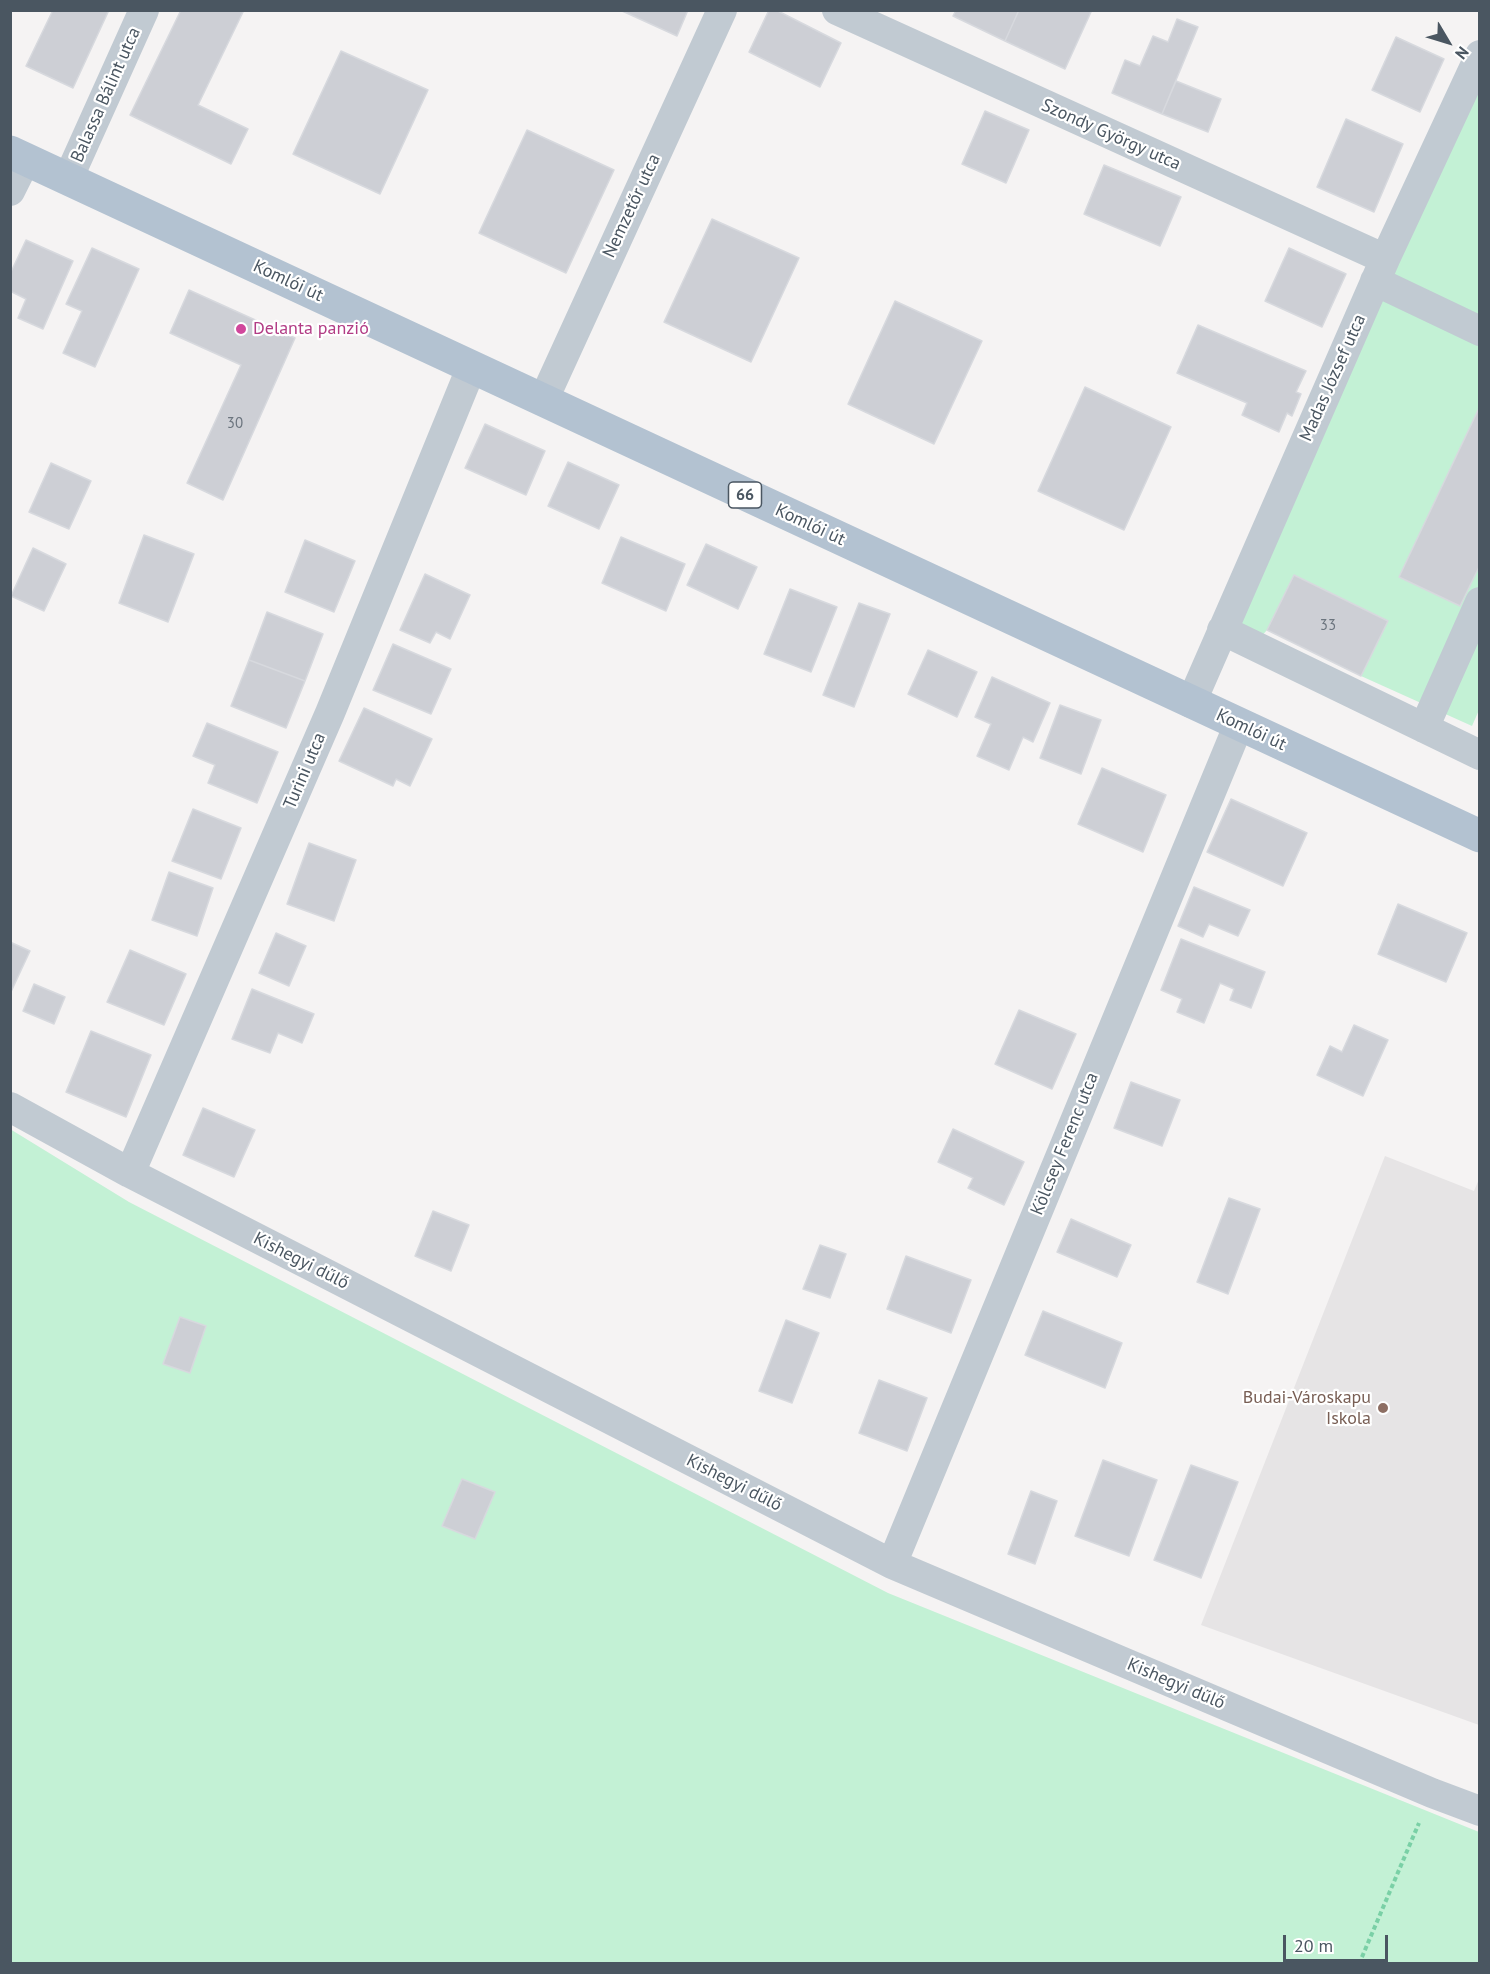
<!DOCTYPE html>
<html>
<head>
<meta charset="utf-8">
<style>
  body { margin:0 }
  #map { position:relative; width:1490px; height:1974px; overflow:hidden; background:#f5f3f3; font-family:"PT Sans",sans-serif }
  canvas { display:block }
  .frame { position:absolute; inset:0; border:12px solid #4a5661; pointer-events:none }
  .north { position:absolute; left:1418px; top:12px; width:60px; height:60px; -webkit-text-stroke:4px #fff; paint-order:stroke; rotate:128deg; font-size:16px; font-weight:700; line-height:24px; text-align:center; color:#4a5661 }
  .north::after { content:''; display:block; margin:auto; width:21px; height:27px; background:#4a5661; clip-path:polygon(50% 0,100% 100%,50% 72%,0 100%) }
  .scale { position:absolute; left:1283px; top:1935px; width:105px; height:27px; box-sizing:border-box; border:3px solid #4a5661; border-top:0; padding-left:8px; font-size:18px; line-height:21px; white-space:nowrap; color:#4a5661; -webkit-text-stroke:4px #fff; paint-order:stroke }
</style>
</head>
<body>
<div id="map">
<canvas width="1490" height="1974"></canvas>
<div class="frame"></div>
<div class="north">N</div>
<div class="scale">20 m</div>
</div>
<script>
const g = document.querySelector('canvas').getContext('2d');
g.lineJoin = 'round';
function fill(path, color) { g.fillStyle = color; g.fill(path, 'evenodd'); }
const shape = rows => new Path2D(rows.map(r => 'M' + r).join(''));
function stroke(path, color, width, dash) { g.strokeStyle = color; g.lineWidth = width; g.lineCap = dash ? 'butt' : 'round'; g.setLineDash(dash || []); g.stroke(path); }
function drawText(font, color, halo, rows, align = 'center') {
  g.font = font + ' "PT Sans",sans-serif'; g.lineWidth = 4.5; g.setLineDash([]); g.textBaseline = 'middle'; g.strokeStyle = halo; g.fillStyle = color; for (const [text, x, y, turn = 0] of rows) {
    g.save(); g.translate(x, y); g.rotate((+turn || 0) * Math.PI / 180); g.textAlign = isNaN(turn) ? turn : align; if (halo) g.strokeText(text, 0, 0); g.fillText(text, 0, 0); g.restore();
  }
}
fill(shape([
  [1385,1156,1474,1191,1479,1179,1479,1725,1201,1625]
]), '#e6e4e5');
fill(shape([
  [1479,55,1479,710,1472,726,1361,676,1388,621,1294,575,1267,630,1253,646,1222,630],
  [10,1129,129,1202,888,1593,1479,1832,1479,1963,11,1963]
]), '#c3f1d5');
const building = shape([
  [53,10,109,10,73,88,26,66,53,10],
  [181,10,244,10,198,105,248,129,231,164,130,115,181,10],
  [620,10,688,10,677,36,620,10],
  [769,10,776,10,841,43,820,87,749,52,769,10],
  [956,10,1019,10,1005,41,953,16,956,10],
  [1019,10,1087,10,1091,12,1065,69,1005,41,1019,10],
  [1177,19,1198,27,1162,114,1112,93,1125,60,1140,66,1153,36,1168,42,1177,19],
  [1396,37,1444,59,1420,112,1372,90,1396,37],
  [341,51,428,90,380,194,293,154,341,51],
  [1176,81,1221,99,1208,132,1162,114,1176,81],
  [985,111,1029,130,1006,183,962,164,985,111],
  [1346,119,1403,144,1374,212,1317,187,1346,119],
  [527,130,614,170,566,273,479,233,527,130],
  [1104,165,1181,197,1160,246,1084,214,1104,165],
  [712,219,799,258,751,362,664,322,712,219],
  [26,240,73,261,43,329,18,318,26,299,10,291,10,274,26,240],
  [92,248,139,269,95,367,63,353,82,311,66,304,92,248],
  [1289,248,1346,274,1322,327,1265,301,1289,248],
  [189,290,295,338,223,500,187,483,241,365,170,333,189,290],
  [895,301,982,341,934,444,848,404,895,301],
  [1198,325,1306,371,1296,392,1301,394,1292,416,1287,413,1279,432,1242,415,1247,403,1177,373,1198,325],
  [1085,387,1171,427,1124,530,1038,491,1085,387],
  [1480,406,1480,565,1460,606,1399,577,1480,406],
  [485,424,545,451,526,495,465,468,485,424],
  [568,462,619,485,599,529,548,506,568,462],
  [51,463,91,481,69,529,29,512,51,463],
  [144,535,194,554,168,622,119,603,144,535],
  [621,537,685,564,666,611,602,583,621,537],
  [305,540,355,561,334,612,285,592,305,540],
  [706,544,757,567,738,609,687,585,706,544],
  [33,548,66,564,44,611,11,596,33,548],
  [425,574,470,595,450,639,436,632,430,643,400,630,425,574],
  [1294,575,1388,621,1361,676,1267,630,1294,575],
  [790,589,837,607,811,672,764,654,790,589],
  [859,603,890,614,854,707,823,695,859,603],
  [267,612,323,634,305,681,249,660,267,612],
  [393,644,451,669,431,714,373,690,393,644],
  [928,650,977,672,957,717,908,694,928,650],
  [249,660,305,681,286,728,231,706,249,660],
  [992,677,1050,703,1033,742,1023,737,1009,770,977,756,991,724,975,717,992,677],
  [1060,705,1101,720,1081,774,1040,758,1060,705],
  [364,708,432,739,410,786,396,779,393,786,339,761,364,708],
  [207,723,278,752,257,803,208,783,215,765,193,756,207,723],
  [1102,768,1166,795,1143,852,1078,824,1102,768],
  [1231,799,1307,833,1283,886,1207,852,1231,799],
  [193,809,241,828,221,879,172,861,193,809],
  [309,843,356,860,334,921,287,904,309,843],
  [169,872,213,888,197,936,152,920,169,872],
  [1194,887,1250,910,1238,936,1209,924,1203,937,1178,926,1194,887],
  [1398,904,1467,933,1446,982,1378,954,1398,904],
  [276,933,306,946,289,986,259,973,276,933],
  [1181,939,1265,972,1251,1008,1230,1000,1234,989,1220,983,1204,1023,1177,1012,1182,999,1161,990,1181,939],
  [10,942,30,951,10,994,10,942],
  [130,950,186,974,164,1025,107,1002,130,950],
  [34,984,65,997,54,1024,23,1011,34,984],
  [252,989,314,1014,302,1043,278,1033,270,1053,232,1039,252,989],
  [1019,1010,1076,1034,1052,1089,995,1064,1019,1010],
  [1354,1025,1388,1040,1363,1096,1317,1075,1330,1046,1342,1052,1354,1025],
  [91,1031,151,1055,126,1117,66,1092,91,1031],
  [1131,1082,1180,1100,1162,1146,1114,1128,1131,1082],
  [203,1108,255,1130,234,1177,183,1155,203,1108],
  [953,1129,1024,1162,1004,1205,968,1188,973,1178,938,1162,953,1129],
  [1229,1198,1260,1209,1228,1294,1197,1282,1229,1198],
  [433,1211,469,1225,451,1271,415,1256,433,1211],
  [1071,1219,1131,1245,1117,1277,1057,1252,1071,1219],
  [820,1245,846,1254,830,1298,803,1289,820,1245],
  [906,1256,971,1280,951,1333,887,1309,906,1256],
  [1043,1311,1122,1343,1105,1388,1025,1355,1043,1311],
  [180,1317,206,1326,190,1373,163,1364,180,1317],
  [786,1320,819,1333,792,1403,759,1391,786,1320],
  [879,1380,927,1398,907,1451,859,1433,879,1380],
  [1103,1460,1157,1480,1129,1556,1075,1536,1103,1460],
  [1191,1465,1238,1482,1201,1578,1154,1560,1191,1465],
  [462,1479,495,1492,475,1539,442,1526,462,1479],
  [1031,1491,1057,1501,1035,1564,1008,1554,1031,1491]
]);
fill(building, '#cdcfd5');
stroke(building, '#d7d9de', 1.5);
stroke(shape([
  [1359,1964,1419,1823]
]), '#7ad0a6', 4, [4.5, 3]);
stroke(shape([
  [837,10,1385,259],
  [68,179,144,10],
  [10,191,26,159],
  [1375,281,1480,331],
  [543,401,722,10],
  [1222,630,1480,755],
  [1191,703,1385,259,1480,55],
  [1424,728,1480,602],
  [10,1107,130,1173,892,1564,1432,1793,1480,1811],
  [130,1173,330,713,472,366],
  [892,1564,1239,724]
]), '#c1cad2', 30);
stroke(shape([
  [10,152,1480,836]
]), '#b3c2d1', 33);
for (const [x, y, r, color] of [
  [241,329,6,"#d1479c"],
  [1383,1408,6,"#8d6e63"]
]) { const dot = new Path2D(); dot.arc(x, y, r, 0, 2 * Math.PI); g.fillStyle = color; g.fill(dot); stroke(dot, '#fff', 2); }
drawText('15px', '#6b747e', null, [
  ["30",235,424],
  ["33",1328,626]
]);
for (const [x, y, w] of [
  [745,495,33]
]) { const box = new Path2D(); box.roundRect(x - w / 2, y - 13, w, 26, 4.5); g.fillStyle = '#fff'; g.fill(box); stroke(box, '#4a5661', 1.5); }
drawText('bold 16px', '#4a5661', null, [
  ["66",745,495]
]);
drawText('18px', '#4a5661', '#fff', [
  ["Balassa Bálint utca",106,95,-66],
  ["Szondy György utca",1111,135,24],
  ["Nemzetőr utca",632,206,-65],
  ["Komlói út",288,281,25],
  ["Madas József utca",1333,378,-66],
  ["Komlói út",810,525,25],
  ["Komlói út",1251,730,25],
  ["Turini utca",305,771,-67],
  ["Kölcsey Ferenc utca",1065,1144,-68],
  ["Kishegyi dűlő",301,1261,27],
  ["Kishegyi dűlő",734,1483,27],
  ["Kishegyi dűlő",1176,1684,23]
]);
drawText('18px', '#b23c85', '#fff', [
  ["Delanta panzió",253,329]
], 'left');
drawText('18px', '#785e54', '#fff', [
  ["Budai-Városkapu",1371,1398],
  ["Iskola",1371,1419]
], 'right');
</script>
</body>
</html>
